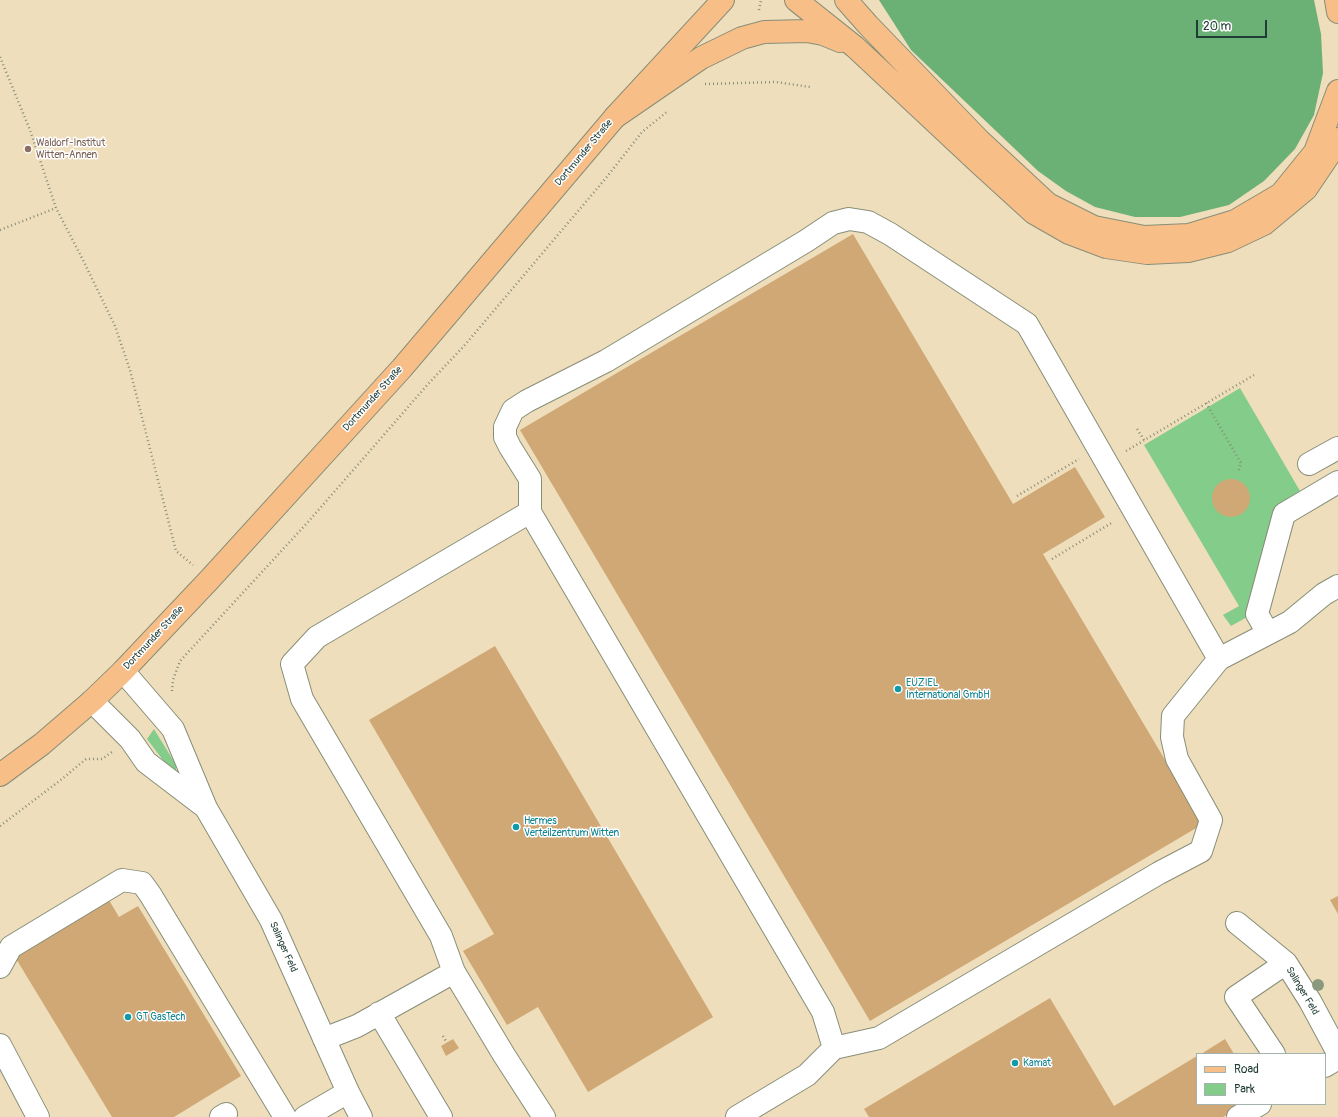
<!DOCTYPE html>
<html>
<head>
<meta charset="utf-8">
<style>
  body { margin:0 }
  #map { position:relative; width:1338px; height:1117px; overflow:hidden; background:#efdebc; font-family:Pangolin,sans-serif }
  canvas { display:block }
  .legend { position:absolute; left:1196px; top:1053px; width:130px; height:52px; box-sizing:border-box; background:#fff; border:1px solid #a5b1ae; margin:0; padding:5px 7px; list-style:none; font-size:12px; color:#1f3d34 }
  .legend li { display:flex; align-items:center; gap:8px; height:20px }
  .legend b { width:20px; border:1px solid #a5b1ae }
  .scale { position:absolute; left:1196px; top:20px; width:71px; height:18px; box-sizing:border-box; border:2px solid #1f3d34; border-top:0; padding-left:5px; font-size:12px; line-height:14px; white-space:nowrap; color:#1f3d34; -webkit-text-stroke:3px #fff; paint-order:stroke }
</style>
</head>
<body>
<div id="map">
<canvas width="1338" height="1117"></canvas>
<ul class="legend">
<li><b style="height:5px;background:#f7be87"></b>Road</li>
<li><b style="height:11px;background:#84cc89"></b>Park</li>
</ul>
<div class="scale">20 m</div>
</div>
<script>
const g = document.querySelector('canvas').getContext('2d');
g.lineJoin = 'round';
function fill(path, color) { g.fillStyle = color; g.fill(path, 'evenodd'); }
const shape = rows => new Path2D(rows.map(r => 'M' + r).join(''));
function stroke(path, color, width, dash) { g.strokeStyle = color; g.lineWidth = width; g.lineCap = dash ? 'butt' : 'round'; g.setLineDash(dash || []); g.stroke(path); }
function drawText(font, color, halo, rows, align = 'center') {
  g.font = font + ' Pangolin,sans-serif'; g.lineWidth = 3; g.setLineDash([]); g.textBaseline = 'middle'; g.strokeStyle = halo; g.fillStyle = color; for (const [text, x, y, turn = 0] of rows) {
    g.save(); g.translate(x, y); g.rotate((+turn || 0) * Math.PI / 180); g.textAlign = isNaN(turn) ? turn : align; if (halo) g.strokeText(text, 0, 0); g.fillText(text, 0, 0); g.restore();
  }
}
fill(shape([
  [1240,388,1300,491,1278,505,1249,616,1231,626,1223,615,1239,606,1144,445],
  [154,729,176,765,176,770,173,770,169,768,147,739]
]), '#84cc89');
fill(shape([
  [879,0,1314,0,1321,34,1323,73,1314,115,1295,149,1264,181,1229,205,1180,217,1135,217,1095,207,1066,191,1038,171,911,50]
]), '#6bb075');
fill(shape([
  [853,234,1013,504,1075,467,1105,517,1043,554,1203,824,870,1021,520,430],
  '1212 498a19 19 0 1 1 38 0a19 19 0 1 1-38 0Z',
  [495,646,713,1017,588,1092,538,1007,507,1025,463,951,494,934,369,720],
  [1338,896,1338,914,1330,900],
  [109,900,119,917,138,906,241,1076,174,1117,112,1117,15,957],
  [1050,998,1114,1106,1197,1056,1197,1104,1245,1104,1223,1117,869,1117,864,1109],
  [453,1039,459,1048,446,1056,441,1046],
  [1225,1039,1234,1054,1201,1054]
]), '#cfa875');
const minor = shape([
  [1309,464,1338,448],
  [530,512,530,479,510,447,505,437,505,427,513,410,527,401,606,361,806,241,833,223,849,219,868,222,890,234,1027,324,1219,659],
  [1268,633,1257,614,1284,514,1338,482],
  [123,671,173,729,206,808,271,920,348,1092,361,1117],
  [92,701,130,739,146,762,205,807],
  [1237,923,1286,963,1310,1001,1338,1053],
  [0,967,11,947,122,880,142,883,150,894,285,1117],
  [379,1013,441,1117],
  [324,1039,357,1026,454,972],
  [0,1045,38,1117],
  [834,1048,879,1038,1159,873,1201,851,1211,820,1177,759,1172,737,1173,716,1219,659,1290,622,1324,594,1338,586],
  [1274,1054,1236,997,1286,963],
  [1325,1066,1338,1058],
  [221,1117,226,1114],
  [305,1117,348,1092],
  [544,1117,504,1055,454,972,441,936,302,699,292,664,317,637,530,512,823,1012,834,1048,807,1075,737,1117],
  [1238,1117,1260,1104]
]);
const major = shape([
  [0,775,42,744,92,701,123,671,210,579,402,368,615,117,723,0]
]);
const highway = shape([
  [796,0,855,47,979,163,1034,213,1069,233,1106,247,1147,253,1188,251,1228,241,1264,224,1306,189,1335,146,1338,139],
  [846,0,868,25,979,140,1048,204,1094,227,1144,237,1189,235,1235,221,1281,194,1315,152,1338,91],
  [1336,0,1338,12],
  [615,117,701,58,742,38,764,32,807,31,823,34,840,41]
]);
stroke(minor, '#878e78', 24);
stroke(major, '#878e78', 24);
stroke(highway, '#878e78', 24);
stroke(shape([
  [759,10,761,0],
  [0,57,30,130,56,208,83,260,115,326,130,370,176,551,193,565],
  [705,84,776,82,810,87],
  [0,230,56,208],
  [1206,403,1241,463,1238,473],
  [1137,429,1144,440],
  [1126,451,1254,375],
  [1017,496,1079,459],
  [1052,559,1113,522],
  [172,691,173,680,180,661,308,522,429,383,464,346,606,178,642,132,668,111],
  [0,826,62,779,86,759,102,759,112,752],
  [443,1036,447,1043]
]), '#878e78', 2.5, [1, 3]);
stroke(minor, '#fff', 22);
stroke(major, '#f7be87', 22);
stroke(highway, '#f7be87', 22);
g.fillStyle = '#8a997d';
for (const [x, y] of [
  [1318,985]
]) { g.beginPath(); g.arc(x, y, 6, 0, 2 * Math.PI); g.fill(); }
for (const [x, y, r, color] of [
  [28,149,4,"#8d6e63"],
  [898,689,4,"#0f9aa8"],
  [516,827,4,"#0f9aa8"],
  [128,1017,4,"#0f9aa8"],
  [1015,1063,4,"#0f9aa8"]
]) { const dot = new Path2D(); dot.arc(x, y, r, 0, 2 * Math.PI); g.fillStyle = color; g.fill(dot); stroke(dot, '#fff', 1.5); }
drawText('10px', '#785e54', '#fff', [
  ["Waldorf-Institut",36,143],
  ["Witten-Annen",36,155]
], 'left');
drawText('10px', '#1f3d34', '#fff', [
  ["Dortmunder Straße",584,153,-50],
  ["Dortmunder Straße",373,399,-48],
  ["Dortmunder Straße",154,638,-47],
  ["Salinger Feld",283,947,66],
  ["Salinger Feld",1302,991,59]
]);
drawText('10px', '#0d838f', '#fff', [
  ["EUZIEL",906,683],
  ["International GmbH",906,695],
  ["Hermes",524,821],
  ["Verteilzentrum Witten",524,833],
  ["GT GasTech",136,1017],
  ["Kamat",1023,1063]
], 'left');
</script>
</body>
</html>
